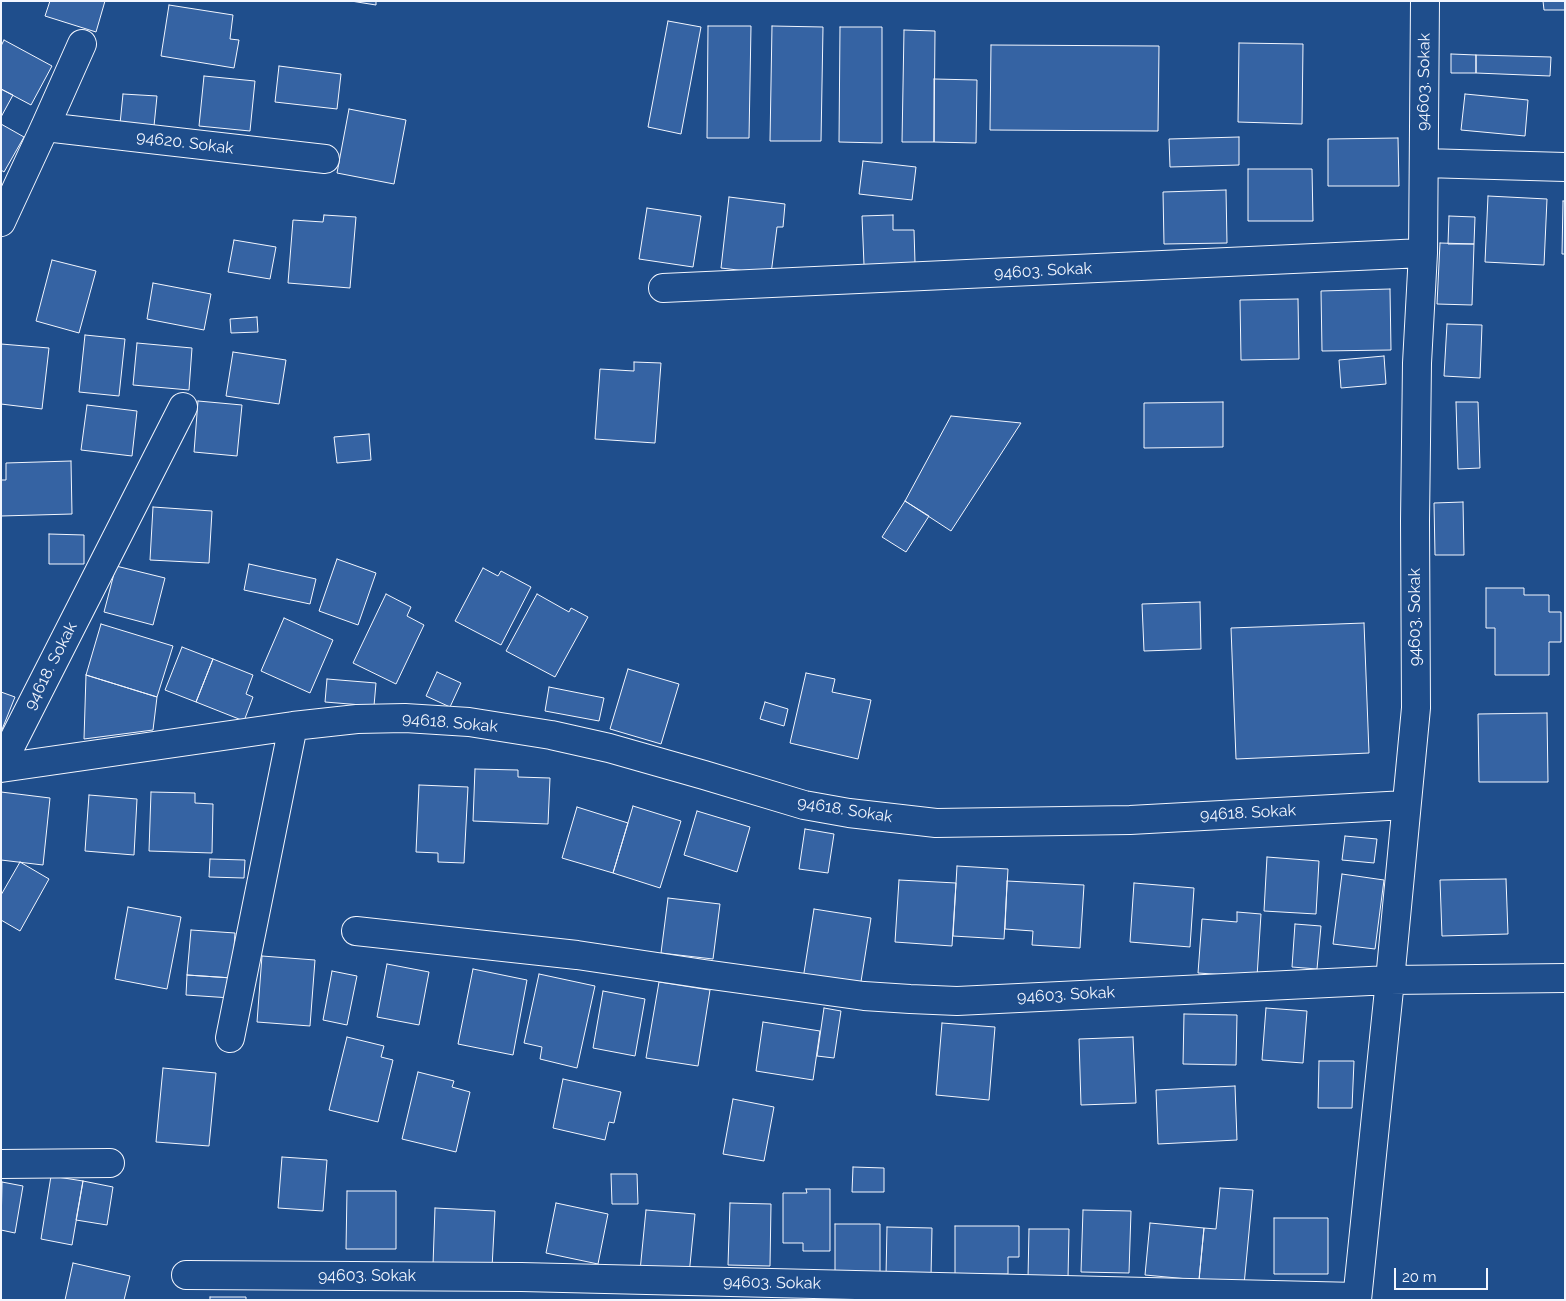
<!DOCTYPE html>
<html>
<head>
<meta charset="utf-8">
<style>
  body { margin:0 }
  #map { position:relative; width:1566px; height:1301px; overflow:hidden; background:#1f4e8c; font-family:Raleway,sans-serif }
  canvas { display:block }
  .frame { position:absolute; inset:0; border:2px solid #f2f6ff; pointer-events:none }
  .scale { position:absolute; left:1394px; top:1268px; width:94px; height:22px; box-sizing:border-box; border:2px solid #f2f6ff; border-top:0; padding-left:6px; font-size:15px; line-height:18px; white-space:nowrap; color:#f2f6ff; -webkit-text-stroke:4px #1f4e8c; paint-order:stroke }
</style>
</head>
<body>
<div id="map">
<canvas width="1566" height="1301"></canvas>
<div class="frame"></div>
<div class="scale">20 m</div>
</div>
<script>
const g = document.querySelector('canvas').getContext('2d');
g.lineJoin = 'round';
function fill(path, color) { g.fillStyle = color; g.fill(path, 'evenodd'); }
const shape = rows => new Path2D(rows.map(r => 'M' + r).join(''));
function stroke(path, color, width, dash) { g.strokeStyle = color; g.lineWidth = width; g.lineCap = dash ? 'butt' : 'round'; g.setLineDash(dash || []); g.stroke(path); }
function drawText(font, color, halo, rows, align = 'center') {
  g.font = font + ' Raleway,sans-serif'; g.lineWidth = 4; g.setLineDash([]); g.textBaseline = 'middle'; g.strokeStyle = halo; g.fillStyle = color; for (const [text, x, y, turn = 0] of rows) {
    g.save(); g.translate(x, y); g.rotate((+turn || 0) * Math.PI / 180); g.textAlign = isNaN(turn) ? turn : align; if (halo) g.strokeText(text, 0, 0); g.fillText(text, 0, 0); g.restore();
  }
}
const building = shape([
  [50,1,105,1,96,32,45,16,50,1],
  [351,1,376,1,376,5,351,1],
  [1543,1,1565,1,1565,10,1544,10,1543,1],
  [169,5,233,15,230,39,239,40,234,68,161,56,169,5],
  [668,21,701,27,681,134,648,127,668,21],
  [708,26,751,26,749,138,707,138,708,26],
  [772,26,823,27,821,141,770,141,772,26],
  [840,27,882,27,882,143,839,142,840,27],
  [904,30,935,31,934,142,902,142,904,30],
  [4,40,52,66,31,105,1,89,1,46,4,40],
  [1239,43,1303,44,1302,124,1238,122,1239,43],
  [991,45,1159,46,1158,131,990,130,991,45],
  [1451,54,1476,55,1476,73,1451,73,1451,54],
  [1476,55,1551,57,1550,76,1476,73,1476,55],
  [279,66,341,74,337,109,275,102,279,66],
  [204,76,255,81,250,131,199,126,204,76],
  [934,79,977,80,976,143,934,142,934,79],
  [1,89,13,95,1,117,1,89],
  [123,94,157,96,154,126,120,124,123,94],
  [1465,94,1528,100,1525,136,1461,130,1465,94],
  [349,109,406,120,394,184,337,173,349,109],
  [1,124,24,137,4,172,1,170,1,124],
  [1239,137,1239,165,1170,167,1169,139,1239,137],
  [1398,138,1399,186,1328,186,1328,139,1398,138],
  [863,161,916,167,912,200,859,194,863,161],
  [1248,169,1312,169,1313,221,1248,221,1248,169],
  [1226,190,1227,243,1164,244,1163,192,1226,190],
  [1488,196,1547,199,1544,265,1485,262,1488,196],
  [729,197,785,204,783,227,777,227,771,274,721,268,729,197],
  [1563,201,1565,201,1565,254,1562,254,1563,201],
  [647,208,701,216,693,267,639,259,647,208],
  [324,215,356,217,350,288,288,283,293,220,323,222,324,215],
  [893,215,893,230,914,230,915,263,864,265,862,216,893,215],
  [1449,216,1475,217,1474,244,1448,244,1449,216],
  [234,240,276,247,270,279,228,272,234,240],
  [1440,243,1474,244,1472,305,1437,304,1440,243],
  [52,260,96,271,79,333,36,321,52,260],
  [153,283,211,294,204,330,147,319,153,283],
  [1390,289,1391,350,1322,351,1321,291,1390,289],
  [1298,299,1299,359,1241,360,1240,300,1298,299],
  [257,317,258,332,231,333,230,319,257,317],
  [1447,324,1482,325,1480,378,1444,376,1447,324],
  [85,335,125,339,119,396,79,392,85,335],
  [137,343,192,348,189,390,133,385,137,343],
  [1,344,49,348,42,409,1,404,1,344],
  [233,352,286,360,279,404,226,396,233,352],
  [1384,356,1386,384,1341,388,1339,360,1384,356],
  [634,362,661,363,655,443,595,439,600,369,634,371,634,362],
  [198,401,242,405,237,456,194,452,198,401],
  [1223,402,1223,447,1144,448,1144,403,1223,402],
  [1456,402,1478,402,1480,468,1458,469,1456,402],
  [87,405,137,411,132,456,81,450,87,405],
  [951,416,1021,423,951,531,905,501,951,416],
  [369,434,371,460,337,463,334,437,369,434],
  [71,461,72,514,1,516,1,480,6,480,6,463,71,461],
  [905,501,929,516,906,552,882,537,905,501],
  [1463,502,1464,555,1435,555,1434,503,1463,502],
  [153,507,212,511,209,563,150,560,153,507],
  [49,534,84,535,84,564,49,564,49,534],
  [337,559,376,573,358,625,319,611,337,559],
  [249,564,316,579,310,604,244,590,249,564],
  [116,566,165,578,153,625,104,612,116,566],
  [483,568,498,576,501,571,531,587,501,645,455,621,483,568],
  [1486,588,1524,588,1524,595,1549,595,1549,612,1561,612,1561,642,1549,642,1549,675,1495,675,1495,628,1486,628,1486,588],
  [386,594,411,607,407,616,424,625,396,684,353,663,386,594],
  [537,594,569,612,571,608,588,617,555,677,506,651,537,594],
  [1200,602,1201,649,1144,651,1142,604,1200,602],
  [284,618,333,640,310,693,261,671,284,618],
  [1364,623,1369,753,1236,759,1231,628,1364,623],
  [101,624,173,646,157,697,86,675,101,624],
  [182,647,213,659,196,702,165,690,182,647],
  [213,659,253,675,246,694,253,697,244,721,196,702,213,659],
  [628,669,679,684,661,744,610,729,628,669],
  [437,672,461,683,450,707,426,696,437,672],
  [806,673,835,679,832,692,871,700,858,759,790,743,806,673],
  [86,675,157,697,153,730,84,739,86,675],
  [327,679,376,683,374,706,325,702,327,679],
  [549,687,604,698,599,721,545,711,549,687],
  [1,692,15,697,1,732,1,692],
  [765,702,788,709,784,726,760,719,765,702],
  [1547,713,1548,782,1479,782,1478,714,1547,713],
  [475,769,518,770,518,777,550,778,548,824,473,821,475,769],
  [419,785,468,787,464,863,438,862,438,853,416,852,419,785],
  [1,792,50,798,43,865,1,860,1,792],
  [151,792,195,793,195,803,213,804,212,853,149,851,151,792],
  [89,795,137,799,134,855,85,851,89,795],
  [633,806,681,821,660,888,613,873,633,806],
  [577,807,628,823,613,873,562,858,577,807],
  [697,811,750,827,737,872,684,855,697,811],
  [805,829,834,834,828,873,799,869,805,829],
  [1345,836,1377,839,1374,863,1342,860,1345,836],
  [1267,857,1319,861,1316,914,1264,911,1267,857],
  [210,859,245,860,244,878,209,877,210,859],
  [20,862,49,879,20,931,1,920,1,895,20,862],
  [957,866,1008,869,1004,939,953,936,957,866],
  [1342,874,1384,880,1375,949,1333,944,1342,874],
  [1506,879,1508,934,1442,936,1440,880,1506,879],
  [899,880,956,883,952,946,895,942,899,880],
  [1007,881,1084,885,1080,948,1032,945,1033,931,1005,929,1007,881],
  [1134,883,1194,888,1190,947,1130,942,1134,883],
  [668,898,720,904,713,959,661,953,668,898],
  [128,907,181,917,167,989,115,979,128,907],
  [814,909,871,918,860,988,803,979,814,909],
  [1237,912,1261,914,1257,977,1198,973,1202,919,1237,922,1237,912],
  [1295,924,1321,926,1317,969,1292,967,1295,924],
  [191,930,235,933,232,978,187,975,191,930],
  [262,956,315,960,310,1026,257,1022,262,956],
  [387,964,429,972,419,1025,377,1017,387,964],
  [473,969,527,980,513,1055,458,1044,473,969],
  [332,971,357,976,347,1025,323,1020,332,971],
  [539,974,595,986,577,1068,540,1059,542,1047,524,1043,539,974],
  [187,975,232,978,231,998,186,995,187,975],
  [659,982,710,990,698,1066,646,1058,659,982],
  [603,991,645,999,635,1056,593,1048,603,991],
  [824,1008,841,1011,834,1058,817,1056,824,1008],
  [1266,1008,1307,1011,1303,1063,1262,1060,1266,1008],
  [1184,1014,1237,1015,1236,1065,1183,1064,1184,1014],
  [763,1022,820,1031,813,1080,756,1071,763,1022],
  [942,1023,995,1027,989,1100,936,1095,942,1023],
  [347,1037,384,1046,381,1057,393,1060,378,1122,329,1110,347,1037],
  [1133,1037,1136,1103,1081,1105,1079,1039,1133,1037],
  [1319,1061,1354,1061,1352,1108,1318,1108,1319,1061],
  [163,1068,216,1073,209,1146,156,1142,163,1068],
  [418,1072,454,1081,452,1087,470,1092,456,1152,402,1139,418,1072],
  [563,1079,621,1092,614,1123,609,1122,605,1140,553,1128,563,1079],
  [1235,1086,1237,1140,1158,1144,1156,1090,1235,1086],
  [733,1099,774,1107,764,1161,723,1154,733,1099],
  [282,1157,327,1160,323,1211,278,1208,282,1157],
  [853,1167,884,1168,884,1192,852,1192,853,1167],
  [611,1174,637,1174,638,1204,612,1204,611,1174],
  [51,1176,83,1181,72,1245,41,1239,51,1176],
  [83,1181,113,1187,107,1225,76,1220,83,1181],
  [2,1182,23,1186,15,1233,1,1230,2,1182],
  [1220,1188,1253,1190,1244,1285,1199,1280,1204,1228,1216,1229,1220,1188],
  [806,1189,830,1189,830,1251,803,1251,803,1243,783,1243,783,1193,807,1193,806,1189],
  [347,1191,396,1191,396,1249,346,1249,347,1191],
  [556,1203,608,1214,598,1264,546,1253,556,1203],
  [730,1203,771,1204,770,1266,728,1265,730,1203],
  [435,1208,495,1211,492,1268,433,1265,435,1208],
  [646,1210,695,1214,689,1275,640,1271,646,1210],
  [1083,1210,1131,1211,1129,1273,1081,1272,1083,1210],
  [1274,1218,1328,1218,1328,1274,1274,1274,1274,1218],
  [1150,1223,1204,1228,1199,1280,1145,1275,1150,1223],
  [835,1224,880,1224,880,1273,835,1273,835,1224],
  [955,1226,1019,1226,1019,1257,1008,1257,1008,1274,955,1274,955,1226],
  [887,1227,932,1228,931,1277,886,1276,887,1227],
  [1029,1229,1069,1229,1068,1278,1028,1278,1029,1229],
  [73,1263,130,1276,124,1300,65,1300,73,1263],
  [210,1297,246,1297,246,1300,210,1300,210,1297]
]);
fill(building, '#3563a3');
stroke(building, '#f2f6ff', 1);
const minor = shape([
  [45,127,325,159],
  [1424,163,1565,167],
  [1,222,45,127,82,44],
  [663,288,1423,253],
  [1,765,183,407],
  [1,768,293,726,357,719,405,718,469,722,551,735,609,748,704,775,804,805,849,813,936,823,1130,820,1406,805],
  [356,931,577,955,704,974,864,996,910,999,957,1001,1390,980,1565,978],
  [230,1038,293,726],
  [1,1164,110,1163],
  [186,1275,521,1277,1357,1297],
  [1357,1300,1390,980,1416,708,1415,521,1417,363,1423,253,1425,1]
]);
stroke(minor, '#f2f6ff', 30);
stroke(minor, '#1f4e8c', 28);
drawText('16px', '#f2f6ff', '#1f4e8c', [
  ["94603. Sokak",1424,82,-89],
  ["94620. Sokak",185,143,7],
  ["94603. Sokak",1043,271,-3],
  ["94603. Sokak",1415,617,-90],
  ["94618. Sokak",51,666,-63],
  ["94618. Sokak",450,723,5],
  ["94618. Sokak",845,810,9],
  ["94618. Sokak",1248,813,-3],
  ["94603. Sokak",1066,995,-3],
  ["94603. Sokak",367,1276],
  ["94603. Sokak",772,1283,1]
]);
</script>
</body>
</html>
